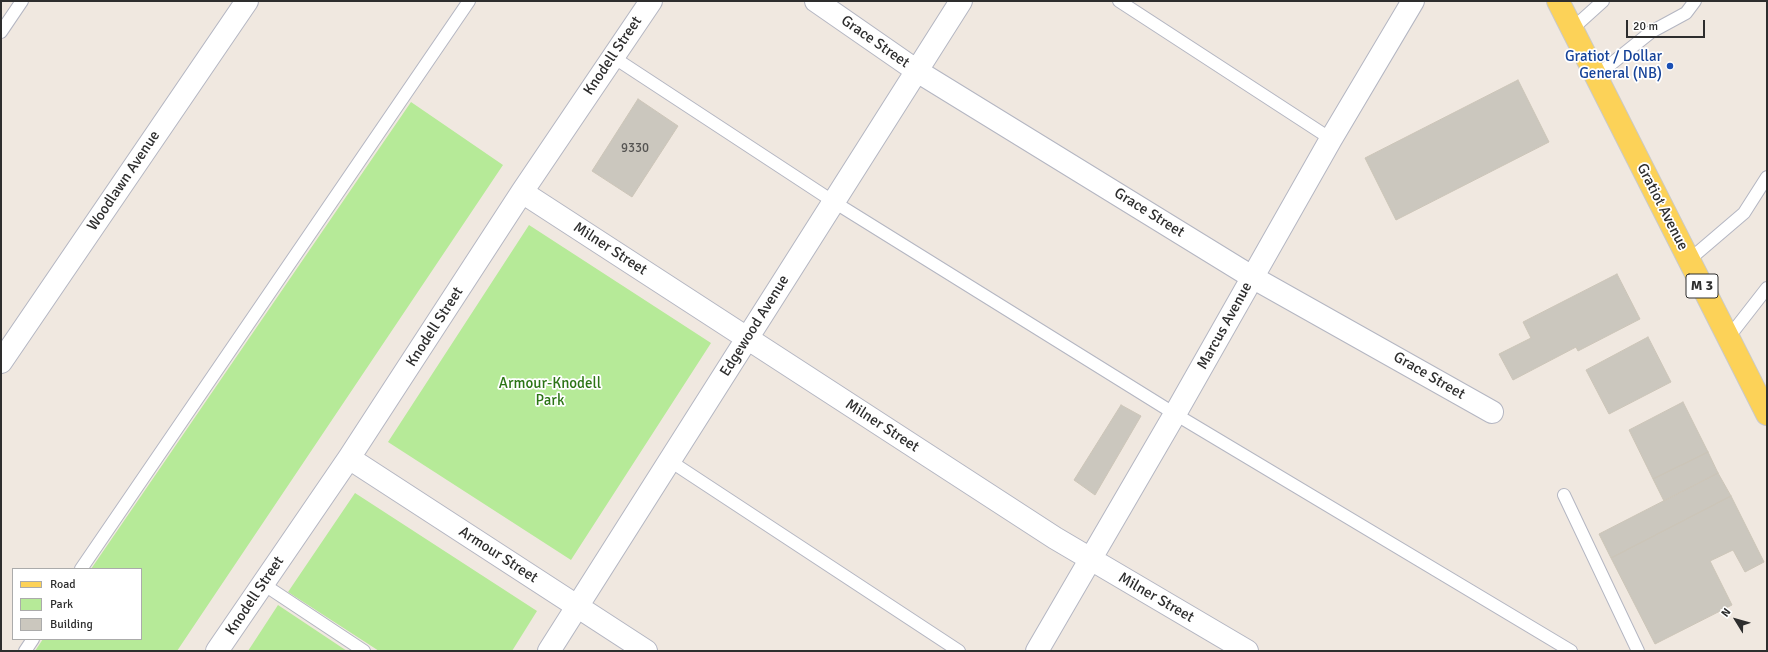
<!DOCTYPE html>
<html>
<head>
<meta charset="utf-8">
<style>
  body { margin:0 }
  #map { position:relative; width:1768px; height:652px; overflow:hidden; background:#f0e8e0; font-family:Signika,sans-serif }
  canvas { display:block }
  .frame { position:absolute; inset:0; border:2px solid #2e2e2e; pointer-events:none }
  .legend { position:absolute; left:12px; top:568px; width:130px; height:72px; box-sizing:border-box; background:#fff; border:1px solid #ababab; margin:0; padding:5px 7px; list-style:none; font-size:12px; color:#2e2e2e }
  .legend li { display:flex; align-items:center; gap:8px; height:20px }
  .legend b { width:20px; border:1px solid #ababab }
  .north { position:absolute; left:1716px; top:600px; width:40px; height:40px; -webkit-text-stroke:3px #fff; paint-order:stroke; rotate:307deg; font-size:11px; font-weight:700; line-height:16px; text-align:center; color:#2e2e2e }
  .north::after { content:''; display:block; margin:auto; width:14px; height:18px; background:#2e2e2e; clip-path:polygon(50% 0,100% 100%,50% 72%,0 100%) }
  .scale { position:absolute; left:1626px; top:20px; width:79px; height:18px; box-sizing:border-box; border:2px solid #2e2e2e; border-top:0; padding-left:5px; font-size:12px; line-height:14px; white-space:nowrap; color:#2e2e2e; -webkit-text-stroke:3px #fff; paint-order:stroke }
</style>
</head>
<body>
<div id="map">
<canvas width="1768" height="652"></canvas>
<div class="frame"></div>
<ul class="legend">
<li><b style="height:5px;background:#fcd258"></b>Road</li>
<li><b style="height:11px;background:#b6ea98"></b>Park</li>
<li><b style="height:11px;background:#cbc7be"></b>Building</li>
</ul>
<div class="north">N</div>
<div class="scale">20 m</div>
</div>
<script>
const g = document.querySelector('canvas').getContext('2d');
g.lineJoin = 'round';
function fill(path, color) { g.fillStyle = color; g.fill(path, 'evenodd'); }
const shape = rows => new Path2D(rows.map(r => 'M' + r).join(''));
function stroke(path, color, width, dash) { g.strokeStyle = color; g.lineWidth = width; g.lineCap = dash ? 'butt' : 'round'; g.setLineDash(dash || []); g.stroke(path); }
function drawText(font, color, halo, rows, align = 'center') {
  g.font = font + ' Signika,sans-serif'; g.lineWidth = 3.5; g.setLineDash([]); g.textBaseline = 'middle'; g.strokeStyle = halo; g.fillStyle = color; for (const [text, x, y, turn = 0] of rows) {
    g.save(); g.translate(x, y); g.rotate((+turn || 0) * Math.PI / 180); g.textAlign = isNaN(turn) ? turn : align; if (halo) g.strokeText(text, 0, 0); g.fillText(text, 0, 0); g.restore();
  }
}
fill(shape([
  [411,102,503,165,177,651,35,651,43,639,141,639,141,569,91,569],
  [529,225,711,343,571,560,388,442],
  [355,493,537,611,512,651,379,651,288,592],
  [278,605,347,651,248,651]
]), '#b6ea98');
const building = shape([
  [1518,80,1549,142,1396,220,1365,158,1518,80],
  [638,99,678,126,632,197,592,171,638,99],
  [1617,274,1640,319,1578,351,1576,347,1513,380,1499,354,1531,338,1523,322,1617,274],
  [1648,337,1671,382,1609,414,1586,370,1648,337],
  [1683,402,1708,452,1653,479,1629,430,1683,402],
  [1121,405,1141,416,1095,495,1074,480,1121,405],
  [1708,452,1718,473,1664,501,1653,479,1708,452],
  [1718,473,1731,496,1611,558,1599,534,1718,473],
  [1731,496,1764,562,1745,572,1733,550,1710,561,1732,605,1655,644,1611,558,1731,496]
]);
fill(building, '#cbc7be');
stroke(building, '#ccc5b8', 1);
const service = shape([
  [1119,1,1331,139],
  [1572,29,1603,1],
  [1,32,22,1],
  [613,57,834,202,1175,414,1571,651],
  [1596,76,1651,32,1686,13,1695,1],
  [1689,260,1744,213,1767,177],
  [1728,338,1767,288],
  [670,461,959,651],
  [1564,495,1638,651],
  [81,569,469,1],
  [263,584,364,651],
  [25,651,33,639]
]);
const minor = shape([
  [816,1,917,71,1252,277,1492,412],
  [522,192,1055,538,1247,651],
  [1,362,247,1],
  [349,458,646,651],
  [217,651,349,458,522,192,651,1],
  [549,651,961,1],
  [1037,651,1175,414,1331,139,1413,1]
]);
const primary = shape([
  [1558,1,1767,414]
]);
stroke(service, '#b4b6c2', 14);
stroke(minor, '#b4b6c2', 24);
stroke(primary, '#c9c9c9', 24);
stroke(service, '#fff', 12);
stroke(minor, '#fff', 22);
stroke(primary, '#fcd258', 22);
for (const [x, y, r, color] of [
  [1670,66,4,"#1a4fb4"]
]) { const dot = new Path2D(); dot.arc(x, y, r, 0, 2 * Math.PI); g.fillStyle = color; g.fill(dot); stroke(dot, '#fff', 1.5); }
drawText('13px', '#555452', null, [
  ["9330",635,149]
]);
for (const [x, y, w] of [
  [1702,286,32]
]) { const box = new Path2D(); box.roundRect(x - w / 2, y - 12, w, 24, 3); g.fillStyle = '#fff'; g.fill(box); stroke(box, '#2e2e2e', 1); }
drawText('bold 14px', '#2e2e2e', null, [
  ["M 3",1702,286]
]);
drawText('15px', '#2e2e2e', '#fff', [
  ["Grace Street",875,42,35],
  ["Knodell Street",613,56,-56],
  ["Woodlawn Avenue",124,181,-56],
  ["Gratiot Avenue",1662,207,63],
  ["Grace Street",1149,213,32],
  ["Milner Street",610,249,33],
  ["Edgewood Avenue",755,326,-58],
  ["Marcus Avenue",1225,326,-61],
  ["Knodell Street",435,327,-57],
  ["Grace Street",1429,376,30],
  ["Milner Street",882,426,33],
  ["Armour Street",498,555,33],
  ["Knodell Street",255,596,-56],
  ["Milner Street",1156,598,30]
]);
drawText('15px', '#164399', '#fff', [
  ["Gratiot / Dollar",1662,57],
  ["General (NB)",1662,74]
], 'right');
drawText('15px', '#2b7415', '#fff', [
  ["Armour-Knodell",550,384],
  ["Park",550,401]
]);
</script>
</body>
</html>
